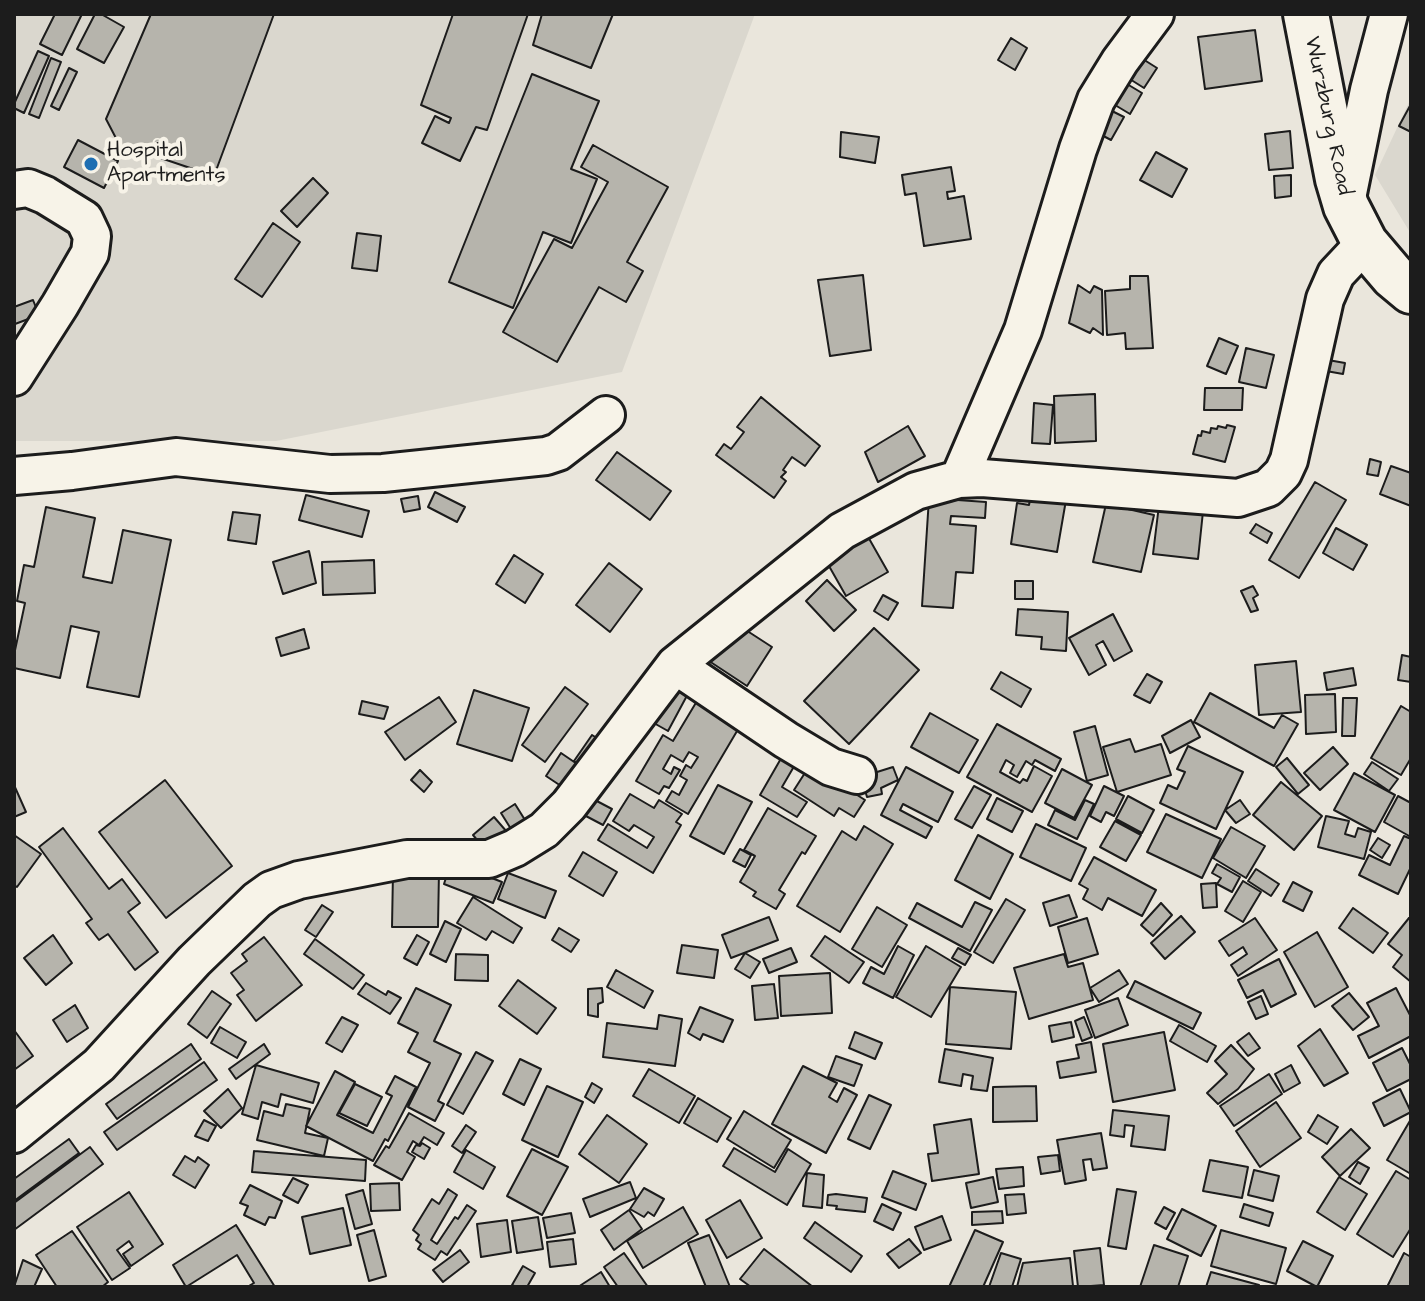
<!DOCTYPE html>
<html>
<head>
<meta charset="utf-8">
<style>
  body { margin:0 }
  #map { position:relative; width:1425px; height:1301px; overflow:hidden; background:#eae6dc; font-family:"Architects Daughter",sans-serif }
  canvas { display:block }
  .frame { position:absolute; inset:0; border:16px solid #1c1c1c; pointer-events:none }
</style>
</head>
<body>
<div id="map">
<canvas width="1425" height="1301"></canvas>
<div class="frame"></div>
</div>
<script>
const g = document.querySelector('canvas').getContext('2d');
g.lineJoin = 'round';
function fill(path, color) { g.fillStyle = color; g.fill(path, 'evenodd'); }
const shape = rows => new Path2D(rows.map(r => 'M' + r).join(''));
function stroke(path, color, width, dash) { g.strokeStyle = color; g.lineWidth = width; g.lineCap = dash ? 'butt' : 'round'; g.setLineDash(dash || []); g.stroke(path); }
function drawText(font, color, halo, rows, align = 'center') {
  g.font = font + ' "Architects Daughter",sans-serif'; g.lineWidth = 8; g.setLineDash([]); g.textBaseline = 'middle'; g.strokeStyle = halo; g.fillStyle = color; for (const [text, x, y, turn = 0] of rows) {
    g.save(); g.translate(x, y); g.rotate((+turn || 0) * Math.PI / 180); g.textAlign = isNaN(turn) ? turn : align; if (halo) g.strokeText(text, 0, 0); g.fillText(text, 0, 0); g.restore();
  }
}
fill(shape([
  [14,14,755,14,622,372,276,441,14,441],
  [1411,98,1411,234,1375,175]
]), '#dad7ce');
const building = shape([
  [55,14,82,14,62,55,40,44,55,14],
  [95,14,101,14,124,27,104,63,77,49,95,14],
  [151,14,274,14,214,176,119,144,106,119,151,14],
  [453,14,528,14,487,130,476,127,460,161,422,143,435,116,449,123,451,118,421,105,453,14],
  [542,14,613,14,591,68,533,45,542,14],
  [1255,30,1262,81,1205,89,1198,37,1255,30],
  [1011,38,1027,48,1015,70,998,60,1011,38],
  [38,51,49,56,24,113,14,108,14,104,38,51],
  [1138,56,1157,68,1144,88,1125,76,1138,56],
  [51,58,61,62,39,118,29,114,51,58],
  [69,68,77,72,59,110,51,106,69,68],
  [532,74,599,101,571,169,597,179,571,243,543,232,513,308,449,282,532,74],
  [1122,81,1142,93,1130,114,1110,102,1122,81],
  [1411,104,1411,132,1399,126,1411,104],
  [1104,107,1124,117,1111,140,1092,130,1104,107],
  [1290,131,1293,168,1269,170,1265,134,1290,131],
  [841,132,879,137,875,163,840,157,841,132],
  [78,140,118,161,104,188,64,167,78,140],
  [593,145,668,187,627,262,643,271,626,302,599,287,557,362,503,332,554,239,572,248,608,182,581,167,593,145],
  [1156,152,1187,169,1172,197,1140,180,1156,152],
  [951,167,955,191,947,192,948,199,964,196,971,239,924,246,916,193,905,195,902,175,951,167],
  [1291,175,1291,196,1275,198,1274,176,1291,175],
  [313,178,328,193,297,227,281,211,313,178],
  [273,223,300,242,262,297,235,279,273,223],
  [357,233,381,236,377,271,352,268,357,233],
  [863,275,871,350,830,356,818,280,863,275],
  [1130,276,1148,276,1153,348,1126,349,1125,333,1107,335,1105,291,1130,289,1130,276],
  [1078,285,1090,293,1094,286,1102,290,1103,335,1093,328,1090,333,1069,323,1078,285],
  [33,300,39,315,15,324,14,307,33,300],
  [1219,338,1238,346,1226,374,1207,366,1219,338],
  [1246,348,1274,355,1266,388,1239,382,1246,348],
  [1328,360,1345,363,1343,374,1326,371,1328,360],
  [1205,388,1243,388,1242,410,1204,410,1205,388],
  [1095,394,1096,441,1055,443,1054,396,1095,394],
  [761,397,820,446,805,466,792,457,783,470,786,472,781,477,786,481,774,498,716,455,724,444,731,449,744,432,737,427,761,397],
  [1034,403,1053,405,1050,444,1032,443,1034,403],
  [1227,425,1235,427,1225,462,1193,454,1198,435,1201,436,1202,431,1210,433,1211,428,1217,429,1218,426,1226,428,1227,425],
  [908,426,925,456,878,482,865,452,908,426],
  [617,452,671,491,650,520,596,480,617,452],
  [1370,459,1381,462,1378,476,1367,474,1370,459],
  [1391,466,1411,473,1411,506,1380,494,1391,466],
  [1315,482,1346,500,1299,578,1269,560,1315,482],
  [435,492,465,507,457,522,428,507,435,492],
  [306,495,369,511,362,537,299,520,306,495],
  [1031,495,1066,500,1057,552,1011,544,1017,503,1029,505,1031,495],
  [418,496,420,509,404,512,401,499,418,496],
  [1160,497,1204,502,1198,559,1153,554,1160,497],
  [929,498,986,502,985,518,951,516,950,524,976,526,973,573,956,572,953,608,922,606,929,498],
  [1106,504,1154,515,1141,572,1093,562,1106,504],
  [46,507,95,518,83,577,112,583,123,530,171,540,139,697,87,687,99,632,71,626,60,678,14,668,14,655,25,603,17,601,24,565,34,567,46,507],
  [233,512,260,515,256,544,228,540,233,512],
  [1256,524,1272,533,1267,543,1250,533,1256,524],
  [1336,528,1367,545,1353,570,1323,553,1336,528],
  [867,535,888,572,846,596,825,559,867,535],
  [309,551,316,583,283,594,273,562,309,551],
  [514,555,543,574,525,603,496,584,514,555],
  [374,560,375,593,323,595,322,562,374,560],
  [609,563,642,589,610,632,576,605,609,563],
  [827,580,856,610,834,631,806,601,827,580],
  [1015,581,1033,581,1033,599,1015,599,1015,581],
  [1253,586,1258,595,1253,598,1258,610,1251,612,1241,591,1253,586],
  [883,595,898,603,888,620,874,611,883,595],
  [1018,609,1068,612,1066,651,1041,649,1042,637,1016,635,1018,609],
  [1113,614,1132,651,1114,661,1103,641,1096,645,1106,665,1089,675,1069,638,1113,614],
  [735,623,772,647,747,686,709,661,735,623],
  [874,628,919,670,849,744,804,701,874,628],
  [304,629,309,648,281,656,276,638,304,629],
  [1402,655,1411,657,1411,682,1398,680,1402,655],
  [1296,661,1301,712,1259,715,1255,665,1296,661],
  [1353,668,1356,685,1327,690,1324,673,1353,668],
  [1001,672,1031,689,1021,707,991,689,1001,672],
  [1147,674,1162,682,1150,703,1134,695,1147,674],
  [674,682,690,690,668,731,652,722,674,682],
  [565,687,588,704,545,762,522,745,565,687],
  [474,690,529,708,512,761,457,744,474,690],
  [1210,693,1274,728,1282,715,1298,724,1274,766,1194,722,1210,693],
  [1335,694,1336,732,1306,734,1305,695,1335,694],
  [439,697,456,722,405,760,385,732,439,697],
  [1343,698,1357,698,1355,736,1342,736,1343,698],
  [362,701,388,707,384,719,359,714,362,701],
  [697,701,740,726,688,814,666,801,672,791,679,795,687,780,680,776,686,765,691,768,698,757,689,752,683,762,671,755,663,769,671,774,674,767,680,770,669,788,664,786,659,794,636,781,663,735,673,741,697,701],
  [1401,706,1411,712,1411,758,1401,775,1371,758,1401,706],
  [930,713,978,740,959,773,911,747,930,713],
  [1191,720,1200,737,1170,753,1162,736,1191,720],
  [997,724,1061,759,1055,771,1035,760,1032,765,1026,761,1017,777,1010,773,1014,765,1006,760,1000,772,1020,783,1023,779,1027,781,1034,766,1052,776,1032,812,967,777,997,724],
  [1095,726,1108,775,1087,781,1074,732,1095,726],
  [592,735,605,743,587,770,574,761,592,735],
  [1130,739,1135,752,1161,744,1171,775,1117,792,1103,747,1130,739],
  [1188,746,1243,772,1216,829,1160,803,1168,785,1177,789,1185,772,1177,769,1188,746],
  [1333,747,1348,764,1320,790,1304,773,1333,747],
  [561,753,583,768,567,790,546,776,561,753],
  [783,755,796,763,782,787,807,802,797,817,760,795,783,755],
  [1287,758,1309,785,1298,794,1276,767,1287,758],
  [1372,762,1398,779,1389,791,1364,774,1372,762],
  [810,765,865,800,854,817,839,808,834,816,794,790,810,765],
  [893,767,898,780,881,788,882,794,867,797,861,777,893,767],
  [906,767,953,792,938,822,903,804,900,810,932,827,926,838,881,815,906,767],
  [1062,769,1092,785,1074,818,1045,803,1062,769],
  [420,770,432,782,424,792,411,780,420,770],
  [1354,773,1395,795,1375,832,1334,810,1354,773],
  [165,780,232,866,166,918,99,832,165,780],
  [1281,782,1322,816,1294,850,1253,815,1281,782],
  [14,785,26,812,14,817,14,785],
  [718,785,752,802,724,854,690,836,718,785],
  [974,786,991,795,972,828,955,819,974,786],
  [1104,786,1124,796,1114,816,1106,812,1101,822,1090,816,1104,786],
  [630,794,654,808,659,800,682,814,676,822,681,825,653,873,598,840,608,824,647,848,654,837,634,825,629,831,613,821,630,794],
  [1128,796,1154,810,1142,833,1116,819,1128,796],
  [1398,796,1411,803,1411,837,1384,822,1398,796],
  [997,798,1023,811,1012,832,987,819,997,798],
  [593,799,612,809,603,825,584,815,593,799],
  [1085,800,1094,804,1077,839,1048,825,1055,810,1075,820,1085,800],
  [1240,800,1250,814,1236,823,1225,810,1240,800],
  [515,804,525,820,511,829,501,813,515,804],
  [768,808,816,836,805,854,802,852,779,890,785,894,776,909,753,896,756,892,740,882,755,856,744,850,768,808],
  [1166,814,1221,839,1202,878,1147,852,1166,814],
  [1326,816,1349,821,1345,834,1355,837,1358,828,1371,832,1364,859,1318,847,1326,816],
  [494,817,507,832,486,851,473,835,494,817],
  [1115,821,1141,835,1126,861,1100,847,1115,821],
  [1036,824,1086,848,1071,881,1020,857,1036,824],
  [864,826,893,844,840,932,797,906,842,831,856,840,864,826],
  [1231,827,1265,846,1246,878,1213,858,1231,827],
  [63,828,109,889,122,879,140,903,128,912,158,952,135,970,108,934,99,940,86,923,92,919,39,847,63,828],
  [14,835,41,854,17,887,14,885,14,835],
  [978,835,1013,854,990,899,955,880,978,835],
  [1404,836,1411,839,1411,867,1398,894,1359,875,1369,855,1390,865,1404,836],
  [1378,838,1390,845,1382,858,1370,850,1378,838],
  [740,849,751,855,745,867,733,861,740,849],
  [583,852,617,872,603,896,569,876,583,852],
  [1094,857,1156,890,1142,916,1108,898,1102,910,1083,899,1088,889,1079,884,1094,857],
  [451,862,502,882,493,903,444,884,451,862],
  [1217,864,1240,877,1232,892,1217,884,1221,878,1212,873,1217,864],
  [1256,869,1279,884,1271,896,1248,881,1256,869],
  [439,871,438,927,392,927,393,872,439,871],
  [508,873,556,891,545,918,498,899,508,873],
  [1243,881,1261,892,1243,922,1225,911,1243,881],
  [1293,882,1312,892,1303,911,1283,901,1293,882],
  [1216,883,1217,907,1203,908,1201,884,1216,883],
  [1069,895,1077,917,1050,926,1043,903,1069,895],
  [473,897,522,928,513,943,492,931,486,940,457,923,473,897],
  [1006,899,1025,910,993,963,974,952,1006,899],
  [975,902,992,910,970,951,909,918,917,903,962,927,975,902],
  [1161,903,1172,915,1153,936,1141,925,1161,903],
  [322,905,333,912,316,937,305,930,322,905],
  [877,907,907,925,882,967,852,949,877,907],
  [1353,908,1388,933,1373,953,1339,928,1353,908],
  [1181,916,1195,932,1165,959,1151,943,1181,916],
  [769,917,778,940,731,958,722,935,769,917],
  [1087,918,1098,954,1068,963,1058,927,1087,918],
  [1255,918,1277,950,1238,976,1231,965,1247,954,1243,947,1229,956,1219,941,1255,918],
  [1409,918,1411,920,1411,982,1393,967,1402,955,1388,944,1409,918],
  [445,921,461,929,446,962,430,954,445,921],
  [559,928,579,940,571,952,552,940,559,928],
  [1317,932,1348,987,1315,1007,1284,952,1317,932],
  [53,935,72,963,46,985,24,958,53,935],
  [417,935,429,942,417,965,404,958,417,935],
  [825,936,864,962,849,983,811,956,825,936],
  [264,937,302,985,256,1021,237,995,244,990,231,973,247,961,242,954,264,937],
  [315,939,364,975,353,989,304,954,315,939],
  [682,945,718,950,714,978,677,973,682,945],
  [898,946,914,955,893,998,863,983,871,967,884,974,898,946],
  [926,946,961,967,931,1017,896,997,926,946],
  [791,948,797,962,769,973,763,959,791,948],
  [958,948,971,955,965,965,952,958,958,948],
  [745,953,760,962,750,978,735,969,745,953],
  [456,954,488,955,488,981,455,980,456,954],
  [1064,954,1068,967,1083,963,1093,1000,1029,1019,1014,968,1064,954],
  [1279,959,1296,994,1271,1007,1263,990,1247,998,1238,980,1279,959],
  [616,970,653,991,644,1008,607,987,616,970],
  [1119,970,1128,984,1099,1002,1090,988,1119,970],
  [830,973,832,1013,781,1016,779,976,830,973],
  [518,980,556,1008,537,1034,499,1006,518,980],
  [1135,981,1201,1013,1193,1029,1127,997,1135,981],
  [366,983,386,995,388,991,401,998,390,1014,358,994,366,983],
  [774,984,778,1018,755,1020,752,986,774,984],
  [950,987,1016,992,1011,1049,946,1044,950,987],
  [416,988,451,1005,434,1041,461,1054,438,1101,444,1104,435,1121,408,1107,430,1063,408,1052,418,1033,398,1023,416,988],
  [602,988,603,1002,598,1004,598,1017,588,1015,588,989,602,988],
  [1396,988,1411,1017,1411,1036,1369,1058,1358,1036,1379,1026,1367,1003,1396,988],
  [212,991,231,1004,207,1038,188,1024,212,991],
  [1349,993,1369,1017,1353,1030,1332,1006,1349,993],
  [1261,996,1268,1014,1256,1019,1248,1002,1261,996],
  [1118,998,1128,1025,1095,1038,1085,1010,1118,998],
  [75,1005,88,1028,67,1042,53,1020,75,1005],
  [700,1007,733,1020,723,1042,703,1034,700,1040,688,1033,700,1007],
  [659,1015,682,1019,675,1066,603,1057,607,1023,657,1029,659,1015],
  [342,1017,358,1025,342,1052,326,1043,342,1017],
  [1084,1017,1092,1037,1082,1041,1075,1021,1084,1017],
  [1071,1022,1074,1037,1052,1042,1049,1026,1071,1022],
  [1179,1025,1216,1046,1207,1062,1170,1041,1179,1025],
  [220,1027,246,1042,237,1058,211,1043,220,1027],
  [1320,1029,1348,1073,1324,1086,1298,1046,1320,1029],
  [14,1030,33,1056,14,1070,14,1030],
  [855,1032,882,1043,875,1059,849,1048,855,1032],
  [1164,1032,1175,1090,1113,1102,1103,1044,1164,1032],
  [1249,1033,1260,1048,1248,1056,1237,1042,1249,1033],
  [1091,1042,1096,1072,1060,1078,1057,1062,1079,1058,1076,1045,1091,1042],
  [191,1044,201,1059,117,1119,106,1104,191,1044],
  [264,1044,270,1054,236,1079,229,1069,264,1044],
  [1231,1045,1254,1069,1238,1089,1218,1104,1207,1093,1227,1074,1215,1061,1231,1045],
  [1402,1048,1411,1066,1411,1079,1387,1091,1373,1063,1402,1048],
  [945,1049,993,1058,987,1091,971,1089,973,1076,963,1074,961,1086,939,1082,945,1049],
  [476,1052,493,1061,463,1114,447,1105,476,1052],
  [836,1056,862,1065,854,1086,828,1077,836,1056],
  [520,1059,541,1069,524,1105,503,1094,520,1059],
  [204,1062,217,1080,117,1150,104,1132,204,1062],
  [256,1065,319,1083,313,1103,281,1094,278,1107,262,1102,258,1119,242,1114,256,1065],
  [1291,1065,1300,1083,1284,1092,1275,1074,1291,1065],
  [803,1066,837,1083,829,1097,837,1102,844,1088,857,1095,826,1153,772,1124,803,1066],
  [649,1069,695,1096,679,1123,633,1096,649,1069],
  [335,1071,355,1082,337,1115,373,1133,392,1096,386,1093,395,1076,416,1087,388,1141,385,1139,373,1161,306,1126,335,1071],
  [1269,1074,1282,1094,1234,1126,1220,1106,1269,1074],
  [592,1083,602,1089,594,1103,585,1097,592,1083],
  [355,1084,382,1097,367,1126,339,1113,355,1084],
  [547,1086,583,1102,558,1157,522,1140,547,1086],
  [1036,1086,1037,1121,993,1122,993,1087,1036,1086],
  [228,1089,242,1108,221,1128,204,1111,228,1089],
  [1400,1089,1411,1112,1384,1126,1373,1103,1400,1089],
  [869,1095,891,1105,870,1149,848,1139,869,1095],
  [698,1098,731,1118,717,1142,684,1123,698,1098],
  [1276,1102,1301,1138,1260,1167,1236,1131,1276,1102],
  [286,1104,310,1109,305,1133,328,1138,324,1156,257,1140,264,1111,283,1116,286,1104],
  [1113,1110,1169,1116,1165,1150,1131,1146,1134,1126,1125,1125,1124,1137,1110,1135,1113,1110],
  [744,1111,791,1140,774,1168,727,1139,744,1111],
  [409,1113,444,1133,437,1145,424,1137,419,1145,413,1141,407,1152,415,1157,402,1180,374,1165,386,1146,389,1148,409,1113],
  [607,1115,647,1144,619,1183,579,1154,607,1115],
  [1318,1115,1338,1127,1327,1144,1308,1132,1318,1115],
  [971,1119,979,1174,932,1181,928,1154,938,1153,934,1125,971,1119],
  [1411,1119,1411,1174,1387,1160,1411,1119],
  [204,1120,216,1126,208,1141,195,1136,204,1120],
  [466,1125,476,1132,462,1153,452,1146,466,1125],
  [1351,1129,1370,1148,1340,1176,1322,1157,1351,1129],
  [1101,1133,1107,1168,1093,1170,1091,1159,1083,1160,1086,1180,1065,1184,1057,1140,1101,1133],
  [69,1139,79,1153,14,1201,14,1179,69,1139],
  [422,1143,430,1148,424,1159,412,1152,416,1145,420,1146,422,1143],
  [90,1147,103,1164,14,1230,14,1203,90,1147],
  [734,1148,775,1172,788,1149,811,1164,787,1205,723,1166,734,1148],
  [532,1149,568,1167,542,1215,507,1196,532,1149],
  [466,1150,495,1167,483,1189,454,1172,466,1150],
  [254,1151,366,1160,365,1181,252,1172,254,1151],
  [1058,1155,1060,1171,1041,1174,1038,1157,1058,1155],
  [185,1156,195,1162,198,1157,209,1165,195,1188,173,1175,185,1156],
  [1210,1160,1248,1167,1242,1198,1203,1191,1210,1160],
  [1358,1162,1369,1168,1360,1184,1349,1177,1358,1162],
  [1023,1167,1024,1186,999,1189,996,1169,1023,1167],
  [1254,1170,1279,1176,1273,1201,1248,1195,1254,1170],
  [893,1171,926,1184,916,1210,882,1197,893,1171],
  [1396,1171,1411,1180,1411,1228,1393,1257,1357,1234,1396,1171],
  [807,1173,824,1175,822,1208,803,1206,807,1173],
  [993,1177,998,1202,971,1208,966,1183,993,1177],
  [1339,1177,1367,1194,1345,1230,1317,1212,1339,1177],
  [293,1178,308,1185,298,1203,283,1195,293,1178],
  [630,1182,636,1198,590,1217,583,1199,630,1182],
  [399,1183,400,1210,371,1211,370,1184,399,1183],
  [250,1185,282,1201,275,1218,269,1217,265,1225,244,1215,248,1206,240,1203,250,1185],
  [644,1188,664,1199,654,1216,648,1212,644,1217,630,1209,644,1188],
  [448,1189,457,1195,431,1240,437,1244,455,1217,458,1219,467,1205,476,1211,447,1255,441,1251,435,1260,418,1249,421,1244,416,1240,419,1235,413,1230,432,1199,439,1204,448,1189],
  [1117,1189,1136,1192,1126,1249,1108,1246,1117,1189],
  [363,1190,372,1224,355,1229,346,1195,363,1190],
  [129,1192,163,1244,131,1266,123,1254,133,1247,129,1241,117,1250,130,1268,112,1280,77,1227,129,1192],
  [836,1194,867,1198,865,1212,836,1209,837,1206,827,1205,828,1195,836,1194],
  [1024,1194,1026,1213,1007,1215,1005,1195,1024,1194],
  [740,1200,762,1238,727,1258,706,1220,740,1200],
  [882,1204,901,1213,893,1230,874,1221,882,1204],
  [1244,1204,1273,1213,1269,1226,1240,1217,1244,1204],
  [683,1207,698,1234,643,1268,627,1241,683,1207],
  [1164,1207,1175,1213,1166,1229,1155,1223,1164,1207],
  [343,1208,351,1245,310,1254,302,1217,343,1208],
  [1182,1209,1216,1226,1201,1256,1167,1239,1182,1209],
  [629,1210,642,1229,614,1250,601,1230,629,1210],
  [1002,1211,1003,1223,972,1225,972,1212,1002,1211],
  [571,1213,575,1233,547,1238,543,1218,571,1213],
  [942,1216,951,1240,924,1250,915,1227,942,1216],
  [538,1217,543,1249,517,1253,512,1221,538,1217],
  [507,1220,511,1252,481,1257,477,1224,507,1220],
  [815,1222,862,1256,851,1272,804,1238,815,1222],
  [236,1225,275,1287,247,1287,254,1283,237,1255,186,1287,173,1265,236,1225],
  [374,1230,386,1276,369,1281,357,1235,374,1230],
  [975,1230,1003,1242,983,1287,949,1287,975,1230],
  [1221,1230,1286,1248,1276,1284,1211,1266,1221,1230],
  [72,1231,108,1282,102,1287,57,1287,36,1255,72,1231],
  [709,1235,730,1287,706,1287,688,1243,709,1235],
  [573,1239,576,1264,550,1267,547,1242,573,1239],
  [909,1239,921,1253,899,1268,887,1254,909,1239],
  [1303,1241,1333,1256,1317,1287,1287,1271,1303,1241],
  [1154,1245,1188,1256,1178,1287,1140,1287,1154,1245],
  [1100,1248,1104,1285,1078,1287,1074,1251,1100,1248],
  [764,1249,813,1287,751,1287,740,1279,764,1249],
  [460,1250,469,1262,443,1282,433,1270,460,1250],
  [624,1253,648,1287,618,1287,604,1267,624,1253],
  [1001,1253,1021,1259,1012,1287,989,1287,1001,1253],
  [1404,1253,1411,1257,1411,1287,1387,1287,1404,1253],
  [1070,1258,1073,1286,1017,1287,1023,1263,1070,1258],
  [23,1260,42,1269,34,1287,14,1287,23,1260],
  [523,1266,535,1273,527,1287,516,1287,512,1285,523,1266],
  [601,1272,610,1287,578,1287,601,1272],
  [1211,1272,1259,1285,1259,1287,1206,1287,1211,1272]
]);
fill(building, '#b6b4ac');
stroke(building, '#1c1c1c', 2);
const minor = shape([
  [14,190,28,188,45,195,84,219,92,236,90,253,60,305,14,377],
  [1346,203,1369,90,1389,14],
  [14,476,72,471,176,457,330,474,383,473,546,456,558,452,606,415],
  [959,479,1023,330,1078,149,1096,100,1120,61,1155,14],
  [675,665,786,740,831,767,857,775],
  [14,1134,99,1065,194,961,257,900,271,890,299,880,407,859,489,859,515,848,544,830,569,805,675,665,842,531,916,491,959,479,982,478,1238,498,1268,488,1283,473,1289,460,1325,299,1336,274,1365,243]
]);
const major = shape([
  [1306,14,1338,179,1346,206,1365,243,1393,276,1411,291]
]);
stroke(minor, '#1c1c1c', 42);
stroke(major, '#1c1c1c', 50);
stroke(minor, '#f7f3e8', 36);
stroke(major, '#f7f3e8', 44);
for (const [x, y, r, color] of [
  [91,164,8,"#1f6fb2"]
]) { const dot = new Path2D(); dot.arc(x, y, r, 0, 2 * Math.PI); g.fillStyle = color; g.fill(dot); stroke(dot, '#f7f3e8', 3); }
drawText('22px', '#1c1c1c', '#f7f3e8', [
  ["Wurzburg Road",1327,116,78]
]);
drawText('22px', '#1c1c1c', '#f7f3e8', [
  ["Hospital",107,151],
  ["Apartments",107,176]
], 'left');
</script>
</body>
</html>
